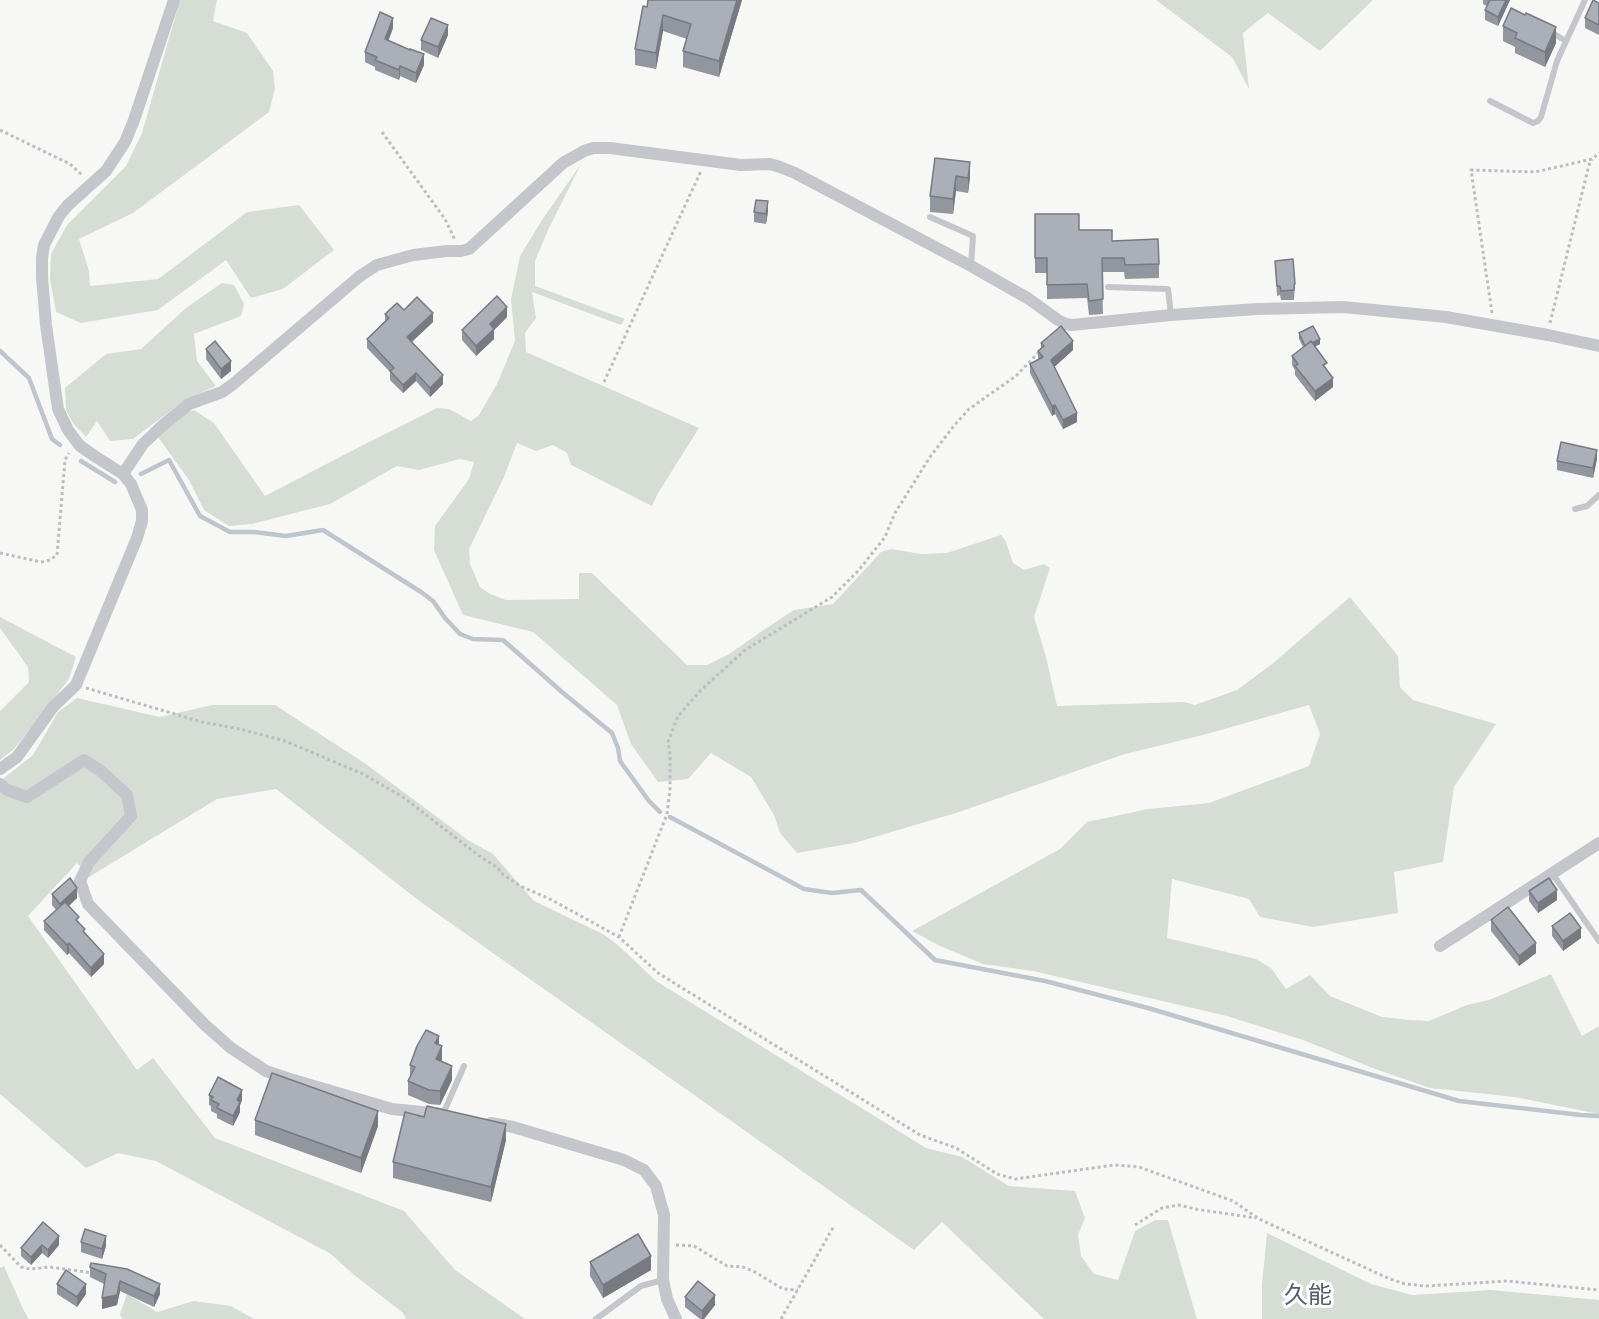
<!DOCTYPE html>
<html>
<head>
<meta charset="utf-8">
<style>
  body { margin:0 }
  canvas { display:block; background:#f7f8f5 }
</style>
</head>
<body>
<canvas width="1599" height="1319"></canvas>
<script>
const g = document.querySelector('canvas').getContext('2d');
g.lineJoin = 'round';
function fill(path, color) { g.fillStyle = color; g.fill(path, 'evenodd'); }
const shape = rows => new Path2D(rows.map(r => 'M' + r).join(''));
function stroke(path, color, width, dash) { g.strokeStyle = color; g.lineWidth = width; g.lineCap = dash ? 'butt' : 'round'; g.setLineDash(dash || []); g.stroke(path); }
function drawText(font, color, halo, rows, align = 'center') {
  g.font = font + ' "DM Sans","Noto Sans JP",sans-serif'; g.lineWidth = 6; g.setLineDash([]); g.textBaseline = 'middle'; g.strokeStyle = halo; g.fillStyle = color; for (const [text, x, y, turn = 0] of rows) {
    g.save(); g.translate(x, y); g.rotate((+turn || 0) * Math.PI / 180); g.textAlign = isNaN(turn) ? turn : align; if (halo) g.strokeText(text, 0, 0); g.fillText(text, 0, 0); g.restore();
  }
}
fill(shape([
  [180,0,217,0,213,21,247,33,273,71,275,89,269,112,133,213,79,239,89,271,90,286,158,279,247,212,299,205,334,250,283,289,251,298,226,260,158,310,81,323,56,312,50,279,51,254,67,225,126,166,142,133],
  [1156,0,1373,0,1320,51,1268,13,1243,33,1249,89,1232,57],
  [581,164,548,230,535,261,535,286,625,319,621,325,532,292,536,318,525,333,526,352,699,428,658,493,652,506,571,465,567,453,553,445,536,451,517,443,504,477,469,549,470,564,480,587,490,594,506,600,579,599,579,573,592,573,687,665,707,665,729,654,765,629,794,610,833,604,881,552,891,549,921,554,947,553,1001,535,1006,542,1013,563,1024,570,1044,564,1050,568,1034,617,1046,657,1057,706,1184,702,1195,705,1237,690,1272,664,1350,597,1398,656,1400,687,1413,700,1496,724,1454,787,1443,862,1394,872,1398,913,1313,927,1260,917,1249,899,1172,879,1167,938,1256,959,1271,968,1286,989,1310,975,1330,996,1382,1017,1410,1020,1429,1021,1467,1005,1489,1000,1551,974,1582,1036,1599,1026,1599,1114,1515,1097,1430,1088,1378,1070,1303,1040,1227,1016,1033,971,983,964,940,946,912,931,1060,849,1087,822,1148,809,1209,803,1309,766,1320,734,1309,705,1203,735,1125,754,956,813,854,843,797,853,780,833,774,815,751,777,711,753,688,779,658,782,631,744,617,705,533,632,463,615,434,550,435,526,469,479,474,462,460,459,419,470,397,466,330,504,252,524,229,526,204,510,189,480,158,437,180,415,194,410,214,423,265,496,363,445,437,408,449,409,471,421,479,415,497,384,515,341,511,299,520,256,542,220],
  [222,283,234,285,244,304,241,316,194,334,197,361,216,386,182,402,133,439,110,441,97,421,86,437,73,423,66,410,65,388,106,354,141,349,186,308],
  [0,617,76,657,69,679,14,749,0,760,0,711,29,682,28,667,0,628],
  [77,698,160,717,212,705,275,705,366,764,468,840,493,854,534,901,603,934,618,945,656,981,926,1148,962,1157,1009,1186,1075,1191,1085,1218,1078,1235,1081,1256,1094,1274,1118,1280,1135,1231,1155,1220,1168,1220,1197,1319,1044,1319,942,1222,914,1250,422,903,276,789,217,799,89,877,77,863,28,916,137,1070,153,1058,215,1138,404,1211,455,1270,525,1319,406,1319,403,1313,353,1274,331,1254,156,1161,118,1153,86,1168,0,1094,0,781,33,755,58,712],
  [1267,1233,1371,1284,1412,1295,1491,1290,1599,1300,1599,1319,1262,1319,1262,1285],
  [4,1266,24,1311,29,1319,0,1319,0,1268],
  [127,1294,157,1312,194,1301,231,1306,254,1319,122,1319,120,1314]
]), '#d6ddd5');
stroke(shape([
  [0,351,29,378,52,439,60,445],
  [81,461,115,482],
  [141,474,169,460,200,516,230,532,254,532,286,536,323,530,421,592,433,601,445,618,460,634,473,639,503,640,562,692,612,733,618,748,620,761,649,801,660,812],
  [670,817,804,889,832,893,861,890,935,960,1045,981,1148,1008,1459,1101,1581,1115,1599,1116]
]), '#bec5cc', 4.5);
stroke(shape([
  [0,130,70,164,82,175],
  [382,132,445,219,455,240],
  [1492,313,1471,170,1535,172,1592,159,1599,153],
  [1550,323,1589,165,1592,159],
  [604,382,701,171],
  [0,553,41,562,50,560,57,555,65,460,69,453],
  [86,688,202,722,240,729,285,741,363,774,403,797,478,855,498,868,501,873,520,886,550,899,619,937,658,973,920,1135,956,1148,997,1174,1015,1179,1114,1165,1139,1167,1233,1201,1259,1219,1390,1279,1405,1284,1426,1286,1507,1281,1599,1290],
  [619,937,667,814,670,789,670,754,668,742,678,716,701,690,745,650,832,597,859,570,885,537,895,513,930,457,953,427,969,409,1016,376,1040,351],
  [1135,1225,1162,1208,1179,1205,1195,1209,1256,1218],
  [0,1245,21,1267,30,1269,50,1267,93,1273],
  [676,1245,694,1246,727,1266,743,1267,755,1272,783,1289,798,1290],
  [781,1319,834,1226]
]), '#bcbdc1', 3, [3, 3]);
stroke(shape([
  [1549,31,1566,41],
  [1490,101,1533,123,1538,121,1541,117,1557,61,1585,0],
  [930,217,973,236,971,266],
  [1108,287,1168,289,1171,315],
  [1575,509,1587,506,1599,495],
  [1552,873,1599,941],
  [443,1114,464,1066],
  [596,1319,641,1286,663,1280]
]), '#c4c6cb', 6);
stroke(shape([
  [123,474,143,444,163,425,189,404,222,392,232,385,360,276,377,265,413,255,447,251,461,251,469,249,563,163,584,151,593,148,610,148,741,165,770,164,780,167,795,173,971,266,1029,299,1058,320,1066,324,1072,325,1171,315,1257,309,1343,307,1446,317,1548,335,1599,346],
  [0,769,17,757,53,707,76,685,137,538,142,521,142,510,131,484,123,474,96,457,80,446,68,430,58,409,46,325,42,277,42,258,44,245,59,216,68,205,106,171,125,142,134,120,174,0],
  [0,784,7,790,27,797,84,760,101,771,127,795,131,816,89,862,80,881,88,904,205,1025,231,1048,266,1071,290,1079,392,1109,441,1114],
  [1440,946,1599,843],
  [491,1123,513,1127,624,1160,644,1170,656,1186,664,1215,663,1280,667,1299,676,1319]
]), '#c4c6cb', 12);
fill(shape([
  [742,0,719,77,683,67,683,51,687,39,663,31,656,69,635,65,635,49,647,7],
  [1483,0,1510,0,1498,26,1485,20,1485,10,1487,6,1483,4],
  [1599,3,1599,35,1585,28,1585,18],
  [1503,26,1556,43,1545,67,1515,53,1515,47,1503,41],
  [393,28,388,41,424,65,416,83,400,76,399,80,375,70,375,67,365,62,365,52],
  [448,35,438,58,421,50,421,40],
  [935,158,970,177,968,193,956,191,953,214,930,212,930,196],
  [768,211,766,224,754,222,754,212],
  [1035,214,1112,241,1159,264,1159,278,1125,279,1124,272,1102,272,1103,314,1089,315,1087,298,1047,299,1047,273,1035,273],
  [1275,261,1295,284,1294,300,1281,300,1280,295,1277,296],
  [404,310,433,322,412,342,443,384,430,397,416,381,403,393,390,380,390,372,367,348,367,339,385,321,385,314],
  [507,317,494,330,494,339,476,356,462,340,462,330],
  [1299,333,1320,344,1315,347,1327,370,1333,387,1315,401,1295,375,1295,370,1292,365,1292,356,1303,347,1299,339],
  [1041,343,1073,350,1054,367,1077,422,1063,429,1055,414,1052,416,1030,373,1030,364,1038,360,1038,351,1041,349],
  [206,349,231,371,221,379,206,359],
  [1597,459,1593,478,1557,470,1557,461],
  [1529,891,1557,900,1538,913,1529,901],
  [52,894,77,898,69,906,104,964,91,977,69,953,67,955,44,930,44,921,56,910,52,905],
  [1491,920,1536,953,1519,966,1491,931],
  [1552,926,1581,938,1563,951,1552,936],
  [439,1045,442,1061,452,1080,440,1105,429,1104,408,1095,408,1081,410,1076,410,1065],
  [209,1095,242,1100,240,1105,240,1112,233,1126,217,1118,217,1114,211,1111,211,1106,209,1105],
  [255,1120,378,1126,361,1173,255,1135],
  [506,1140,491,1202,393,1178,393,1162],
  [43,1222,59,1245,48,1258,42,1253,31,1265,21,1256,21,1248],
  [81,1242,106,1246,102,1259,81,1252],
  [590,1262,651,1270,603,1298,590,1276],
  [90,1267,160,1294,154,1307,120,1291,117,1305,102,1309,104,1284,90,1277],
  [57,1284,86,1294,77,1307,57,1294],
  [685,1297,715,1305,704,1319,700,1319,685,1307]
]), '#92969e');
fill(shape([
  [737,0,742,0,719,77,719,61],
  [1506,0,1510,0,1498,26,1498,17],
  [663,15,663,31,656,69,656,53],
  [393,18,393,28,385,50,385,39],
  [448,25,448,35,438,58,438,47],
  [1556,27,1556,43,1545,67,1545,52],
  [424,54,424,65,416,83,416,73],
  [400,66,400,76,399,80,399,70],
  [970,162,970,177,968,193,968,178],
  [956,176,956,191,953,214,953,199],
  [768,201,768,211,766,224,766,214],
  [507,307,507,317,494,330,494,339,476,356,476,346,490,324],
  [433,313,433,322,407,346,407,337],
  [1320,339,1320,344,1305,351,1305,346],
  [1073,341,1073,350,1051,370,1051,360],
  [231,361,231,371,221,379,221,369],
  [416,373,416,381,403,393,403,385],
  [443,375,443,384,430,397,430,388],
  [1333,378,1333,387,1315,401,1315,391],
  [1055,405,1055,414,1052,416,1052,406],
  [1077,413,1077,422,1063,429,1063,420],
  [1597,450,1597,459,1593,478,1593,468],
  [77,888,77,898,60,914,60,904],
  [1557,890,1557,900,1538,913,1538,903],
  [1581,928,1581,938,1563,951,1563,941],
  [69,943,69,953,67,955,67,945],
  [1536,943,1536,953,1519,966,1519,956],
  [104,954,104,964,91,977,91,968],
  [439,1036,439,1050,435,1043],
  [442,1046,442,1060,436,1073,436,1059],
  [452,1066,452,1080,440,1105,440,1091],
  [242,1090,242,1100,240,1105,240,1112,233,1126,233,1116,237,1100],
  [378,1111,378,1126,361,1173,361,1158],
  [506,1124,506,1140,491,1202,491,1187],
  [59,1236,59,1245,48,1258,48,1250],
  [106,1236,106,1246,102,1259,102,1249],
  [42,1245,42,1253,31,1265,31,1257],
  [651,1256,651,1270,603,1298,603,1285],
  [120,1281,120,1291,117,1305,102,1309,102,1298],
  [86,1284,86,1294,77,1307,77,1297],
  [160,1284,160,1294,154,1307,154,1296],
  [715,1295,715,1305,704,1319,702,1319,702,1311]
]), '#777a81');
const building = shape([
  [648,0,737,0,719,61,683,51,691,24,663,15,656,53,635,49,643,6,647,7,648,0],
  [1490,0,1506,0,1498,17,1485,10,1490,0],
  [1593,0,1599,3,1599,25,1585,18,1593,0],
  [1511,8,1525,15,1526,13,1556,27,1545,52,1515,38,1517,33,1503,26,1511,8],
  [380,12,393,18,385,39,410,50,410,49,424,54,416,73,400,66,399,70,375,60,377,57,365,52,380,12],
  [431,18,448,25,438,47,421,40,431,18],
  [935,158,970,162,968,178,956,176,953,199,930,196,935,158],
  [756,200,768,201,766,214,754,212,756,200],
  [1035,214,1079,214,1079,230,1112,230,1112,241,1158,239,1159,264,1125,265,1124,258,1102,258,1103,299,1089,301,1087,284,1047,285,1047,258,1035,258,1035,214],
  [1293,259,1295,284,1294,285,1294,290,1281,291,1280,286,1277,286,1275,261,1293,259],
  [497,296,507,307,490,324,494,329,476,346,462,330,497,296],
  [417,297,433,313,407,337,443,375,430,388,416,373,403,385,390,371,394,368,367,339,389,318,385,314,397,303,404,310,417,297],
  [1061,326,1073,341,1051,360,1077,413,1063,420,1055,405,1052,406,1030,364,1043,357,1038,351,1044,346,1041,343,1061,326],
  [1313,326,1320,339,1312,343,1311,341,1305,346,1299,333,1313,326],
  [215,341,231,361,221,369,206,349,215,341],
  [1311,341,1327,363,1323,365,1333,378,1315,391,1295,366,1298,364,1292,356,1311,341],
  [1561,442,1597,450,1593,468,1557,461,1561,442],
  [70,878,77,888,60,904,52,894,70,878],
  [1549,878,1557,890,1538,903,1529,891,1549,878],
  [65,902,79,917,76,920,85,929,83,931,104,954,91,968,69,943,67,945,44,921,65,902],
  [1508,907,1536,943,1519,956,1491,920,1508,907],
  [1570,913,1581,928,1563,941,1552,926,1570,913],
  [426,1030,439,1036,435,1043,442,1046,436,1059,452,1066,440,1091,429,1090,408,1081,415,1067,410,1065,417,1046,426,1030],
  [272,1073,378,1111,361,1158,255,1120,272,1073],
  [218,1077,242,1090,237,1100,240,1102,233,1116,217,1108,219,1104,211,1100,213,1097,209,1095,218,1077],
  [427,1106,506,1124,491,1187,393,1162,405,1112,424,1117,427,1106],
  [43,1222,59,1236,48,1250,42,1245,31,1257,21,1248,43,1222],
  [85,1229,106,1236,102,1249,81,1242,85,1229],
  [638,1234,651,1256,603,1285,590,1262,638,1234],
  [91,1263,127,1269,160,1284,154,1296,120,1281,117,1295,102,1298,106,1274,90,1267,91,1263],
  [66,1270,86,1284,77,1297,57,1284,66,1270],
  [698,1281,715,1295,702,1311,685,1297,698,1281]
]);
fill(building, '#aaafb8');
stroke(building, '#777a81', 1.5);
drawText('24px', '#565d6b', '#fff', [
  ["久能",1308,1297]
]);
</script>
</body>
</html>
